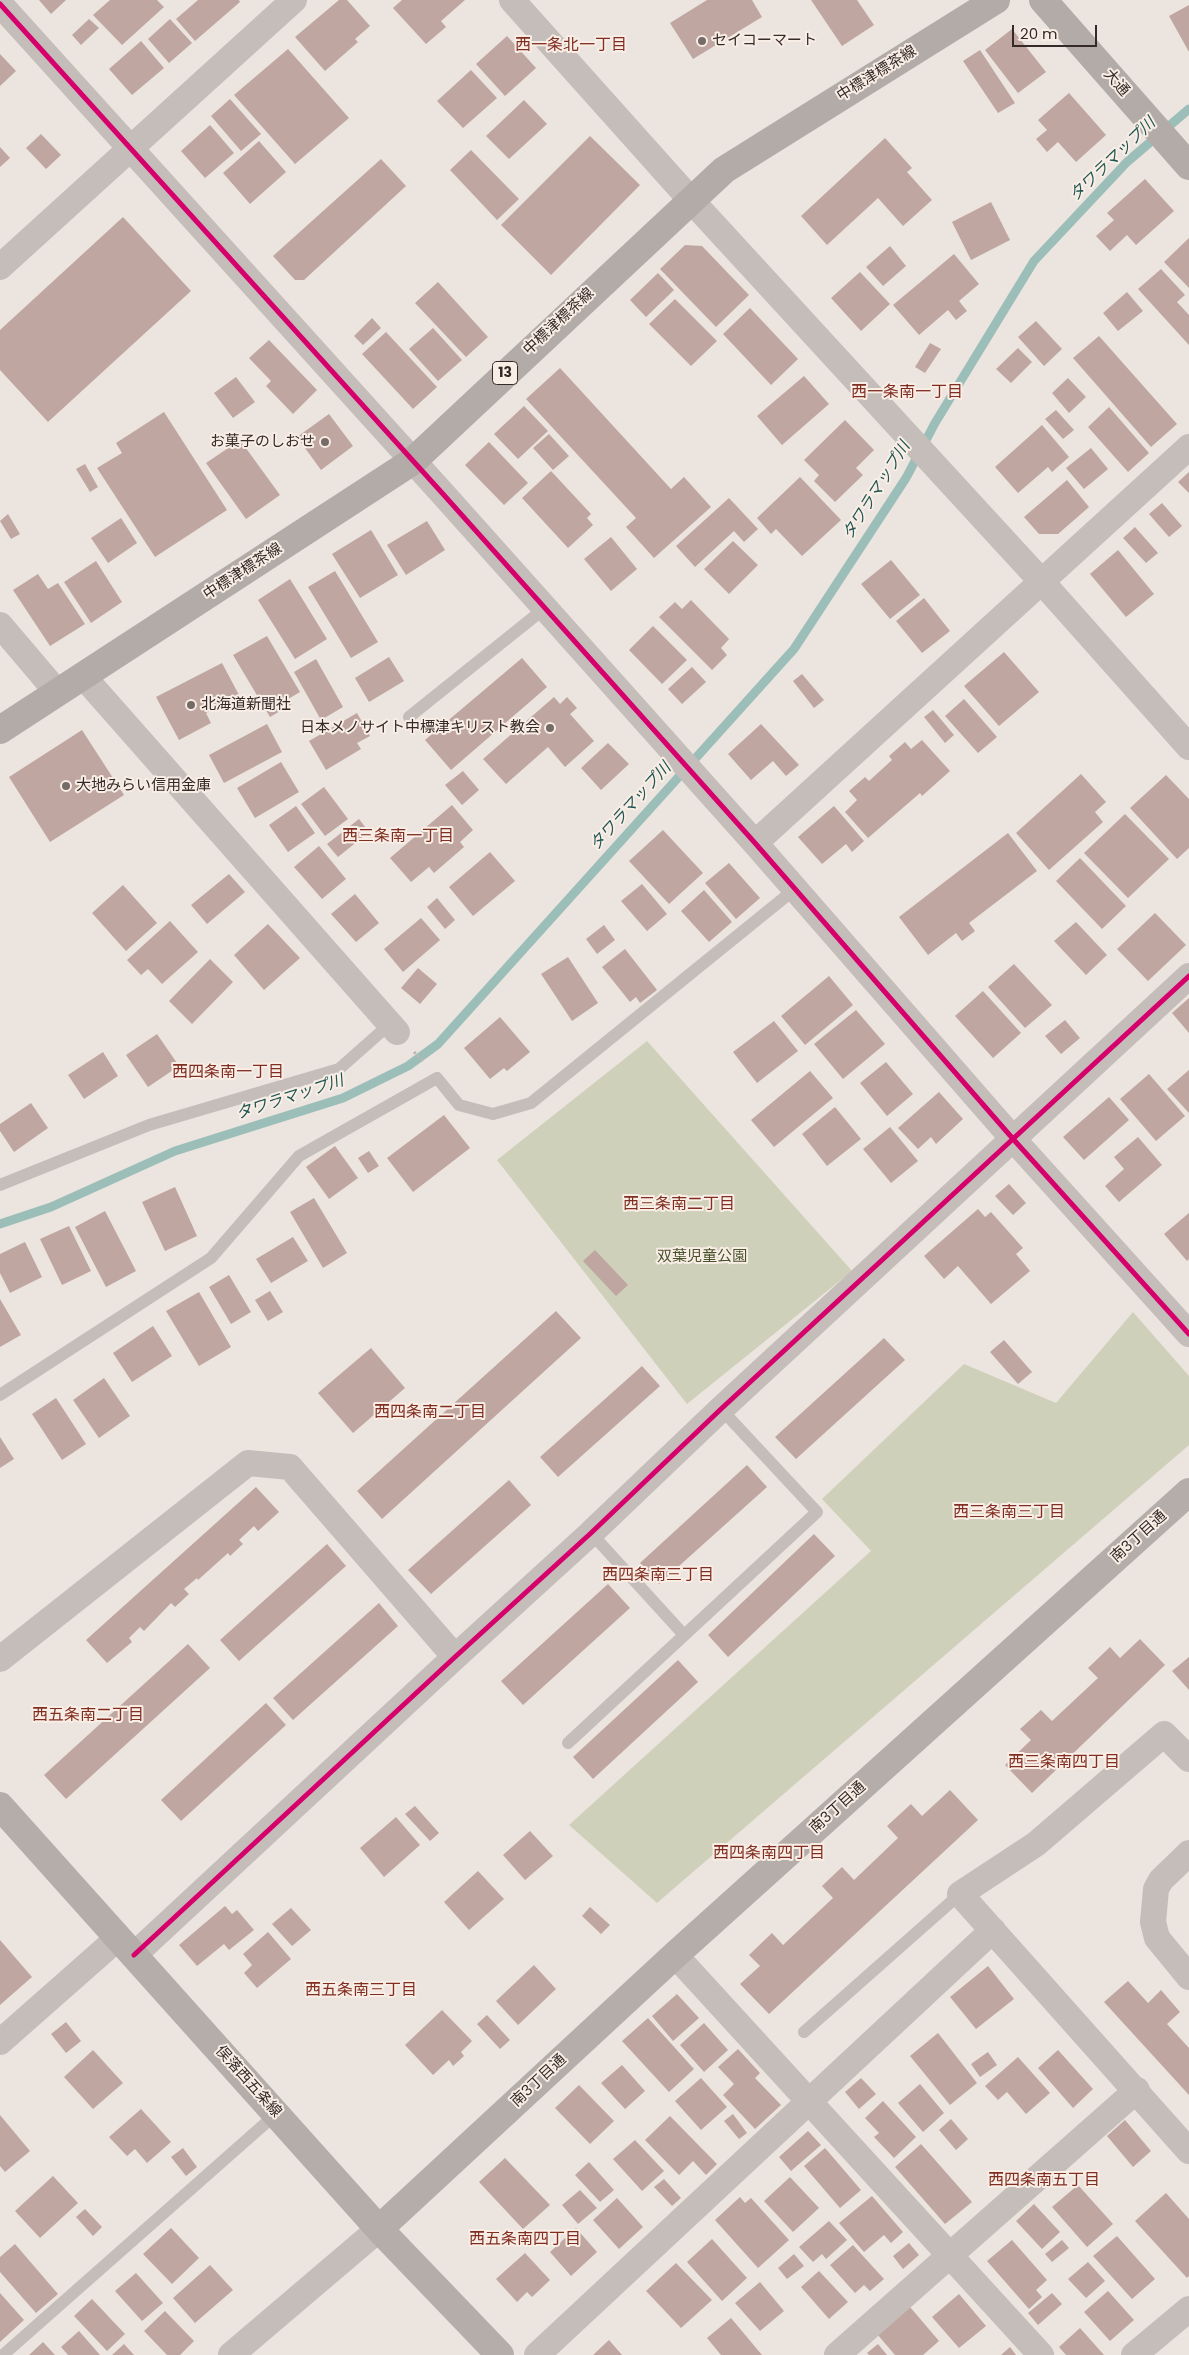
<!DOCTYPE html>
<html>
<head>
<meta charset="utf-8">
<style>
  body { margin:0 }
  #map { position:relative; width:1189px; height:2355px; overflow:hidden; background:#ece4df; font-family:Poppins,sans-serif }
  canvas { display:block }
  .scale { position:absolute; left:1012px; top:25px; width:85px; height:22px; box-sizing:border-box; border:2px solid #352a27; border-top:0; padding-left:6px; font-size:15px; line-height:18px; white-space:nowrap; color:#352a27; -webkit-text-stroke:4px #f9eee6; paint-order:stroke }
</style>
</head>
<body>
<div id="map">
<canvas width="1189" height="2355"></canvas>
<div class="scale">20 m</div>
</div>
<script>
const g = document.querySelector('canvas').getContext('2d');
g.lineJoin = 'round';
function fill(path, color) { g.fillStyle = color; g.fill(path, 'evenodd'); }
const shape = rows => new Path2D(rows.map(r => 'M' + r).join(''));
function stroke(path, color, width, dash) { g.strokeStyle = color; g.lineWidth = width; g.lineCap = dash ? 'butt' : 'round'; g.setLineDash(dash || []); g.stroke(path); }
function drawText(font, color, halo, rows, align = 'center') {
  g.font = font + ' Poppins,"Noto Sans JP",sans-serif'; g.lineWidth = 4; g.setLineDash([]); g.textBaseline = 'middle'; g.strokeStyle = halo; g.fillStyle = color; for (const [text, x, y, turn = 0] of rows) {
    g.save(); g.translate(x, y); g.rotate((+turn || 0) * Math.PI / 180); g.textAlign = isNaN(turn) ? turn : align; if (halo) g.strokeText(text, 0, 0); g.fillText(text, 0, 0); g.restore();
  }
}
fill(shape([
  [647,1041,852,1271,687,1404,497,1160],
  [1133,1312,1189,1376,1189,1445,657,1903,569,1825,871,1551,822,1499,964,1364,1056,1403]
]), '#cfd0ba');
stroke(shape([
  [0,1224,51,1207,175,1151,343,1098,408,1066,438,1044,794,649,906,478,935,423,1034,261,1127,162,1189,109]
]), '#9cbeb9', 9);
fill(shape([
  [39,0,66,0,51,14],
  [110,0,157,0,164,7,122,45,93,15],
  [198,0,239,0,240,2,195,41,176,19],
  [339,0,347,0,370,26,355,39,358,42,325,71,295,37],
  [402,0,465,0,441,21,446,27,426,44,393,8],
  [707,0,752,0,762,17,693,59,670,23],
  [811,0,857,0,874,25,842,46],
  [1189,5,1189,52,1169,16],
  [89,19,99,28,81,45,72,35],
  [170,19,192,43,169,63,148,39],
  [1012,29,1046,72,1018,93,985,50],
  [507,36,536,68,505,96,476,64],
  [141,41,164,68,132,95,109,69],
  [288,49,349,118,295,164,234,95],
  [980,50,1015,103,998,113,963,61],
  [0,54,16,71,0,86],
  [471,70,497,98,463,128,437,101],
  [1069,93,1106,135,1076,162,1058,142,1047,152,1036,139,1047,130,1038,120],
  [230,99,261,134,241,151,211,116],
  [524,100,547,124,509,159,486,136],
  [210,125,234,153,205,178,181,151],
  [41,134,61,155,46,169,26,148],
  [590,136,640,185,551,275,501,225],
  [885,138,912,168,907,172,932,200,903,226,878,198,827,245,801,216],
  [259,141,286,172,250,204,223,173],
  [0,147,10,158,0,167],
  [471,150,519,199,497,220,450,170],
  [381,159,406,186,304,280,295,280,273,256],
  [1145,179,1174,211,1136,245,1127,235,1110,251,1096,236,1114,220,1107,213],
  [991,202,1010,240,971,260,952,222],
  [123,217,191,291,48,422,0,370,0,330],
  [1189,238,1189,288,1164,262],
  [685,245,702,246,749,295,716,327,660,269],
  [890,246,906,266,883,286,866,267],
  [954,254,979,284,959,301,967,311,956,320,948,310,919,335,893,305],
  [1161,269,1185,295,1177,302,1189,315,1189,345,1138,289],
  [860,272,890,304,861,331,831,298],
  [658,273,674,290,646,317,630,300],
  [438,282,488,337,466,357,415,303],
  [1127,292,1143,311,1118,331,1103,313],
  [675,299,717,341,691,366,649,324],
  [750,308,798,359,771,385,723,334],
  [372,318,381,328,363,345,354,336],
  [1036,321,1062,349,1044,366,1018,337],
  [433,328,462,360,438,381,409,349],
  [386,332,437,387,413,409,362,354],
  [1099,336,1177,424,1151,447,1073,358],
  [269,340,317,390,293,414,266,386,271,381,249,358],
  [930,343,941,349,925,373,915,367],
  [1018,348,1032,362,1011,383,996,369],
  [560,368,671,489,684,477,711,507,654,558,626,527,636,518,526,399],
  [804,376,829,404,782,445,757,416],
  [236,377,255,402,233,418,214,393],
  [1068,378,1086,397,1069,413,1052,393],
  [524,406,548,431,518,459,494,434],
  [1109,407,1149,453,1128,472,1088,427],
  [1056,410,1074,430,1063,439,1045,419],
  [164,412,227,510,155,557,97,468,122,453,116,443],
  [329,414,353,446,321,470,297,437],
  [845,420,874,450,856,468,863,475,835,502,814,481,819,475,804,460],
  [1042,425,1069,457,1052,472,1048,467,1018,493,995,467],
  [549,434,569,456,553,470,533,448],
  [240,440,280,495,246,519,206,463],
  [489,442,528,483,504,505,465,465],
  [1091,448,1108,469,1084,489,1066,468],
  [85,464,98,487,90,492,76,469],
  [551,471,591,514,587,518,593,525,568,548,522,498],
  [1189,472,1189,493,1178,482],
  [800,477,841,520,802,556,776,529,771,534,757,518],
  [1067,480,1089,507,1058,534,1039,534,1024,517],
  [729,498,758,529,744,542,734,531,695,567,676,546],
  [1162,503,1182,526,1169,537,1149,514],
  [8,514,20,534,11,539,0,521],
  [121,518,137,543,108,563,91,538],
  [427,521,445,550,406,575,387,545],
  [1135,527,1158,553,1146,563,1123,538],
  [371,530,398,575,360,598,332,554],
  [611,537,637,569,611,591,584,559],
  [733,541,758,565,729,594,704,569],
  [1118,550,1154,594,1126,617,1090,574],
  [891,560,920,595,890,619,861,584],
  [96,561,122,602,91,623,64,582],
  [335,571,378,642,351,658,308,587],
  [38,574,48,589,58,583,85,624,50,646,13,590],
  [290,579,327,639,295,659,258,600],
  [924,598,950,631,922,653,896,621],
  [691,600,729,639,721,648,727,655,712,670,659,617,675,602,682,609],
  [653,626,687,660,662,684,629,650],
  [267,636,300,692,288,699,292,704,270,717,233,655],
  [1004,652,1039,692,999,726,964,686],
  [389,657,404,681,369,702,355,678],
  [522,658,547,687,451,770,425,740],
  [316,659,343,707,321,720,294,672],
  [222,663,239,695,206,713,211,723,179,740,156,697],
  [692,667,706,682,682,704,668,689],
  [802,674,824,700,814,708,793,681],
  [554,697,560,704,567,697,577,708,570,714,594,741,565,767,548,747,506,784,483,759],
  [964,699,997,737,978,753,945,716],
  [933,710,954,735,945,743,924,717],
  [357,713,370,736,357,743,361,749,326,770,309,741],
  [267,724,282,752,224,783,209,755],
  [761,724,799,765,786,776,773,761,751,780,728,754],
  [82,730,124,795,50,842,9,777],
  [922,740,950,771,922,796,920,793,868,838,845,812,857,800,849,791,865,777,869,781,892,760,889,756,905,742,911,749],
  [608,743,629,764,601,790,581,768],
  [281,762,299,792,255,818,237,788],
  [463,771,479,790,462,805,445,785],
  [1081,774,1106,802,1095,812,1103,822,1049,870,1016,833],
  [1166,775,1189,799,1189,848,1177,859,1130,808],
  [324,787,348,819,325,836,301,804],
  [452,805,473,830,460,842,464,847,434,873,429,867,411,882,390,858],
  [296,806,315,833,288,852,269,825],
  [834,806,864,841,852,852,846,844,822,864,798,837],
  [1125,814,1169,859,1128,898,1084,853],
  [359,819,369,832,338,857,327,844],
  [663,830,703,873,669,904,629,861],
  [1008,833,1037,871,969,923,975,931,962,941,956,933,928,955,899,917],
  [319,846,346,879,322,899,294,867],
  [490,852,515,881,473,916,449,887],
  [1080,858,1126,906,1102,929,1056,881],
  [729,863,760,898,736,919,705,883],
  [229,874,245,892,207,924,191,905],
  [642,884,667,914,647,931,621,901],
  [123,885,157,923,126,951,92,913],
  [704,890,732,922,709,942,681,911],
  [355,894,379,923,356,942,331,914],
  [437,898,455,920,445,929,427,907],
  [1155,913,1186,945,1148,981,1117,949],
  [421,918,440,940,403,972,384,949],
  [170,921,198,952,162,984,148,969,141,975,127,960],
  [1076,922,1107,955,1086,975,1054,941],
  [268,924,300,958,264,990,234,955],
  [604,925,615,940,597,954,586,939],
  [625,949,657,990,640,1003,636,997,630,1002,602,967],
  [568,957,598,1003,572,1021,541,974],
  [210,959,233,982,192,1024,169,1001],
  [1014,964,1052,1005,1025,1028,988,987],
  [418,968,437,984,420,1004,401,988],
  [829,976,853,1005,805,1045,781,1016],
  [983,991,1021,1033,993,1058,955,1016],
  [1189,998,1189,1033,1172,1013],
  [856,1010,885,1044,843,1079,814,1044],
  [500,1017,530,1052,507,1071,504,1068,490,1079,464,1048],
  [1065,1020,1080,1038,1061,1054,1045,1036],
  [774,1021,798,1051,757,1083,733,1052],
  [157,1034,179,1066,148,1087,126,1055],
  [103,1052,118,1076,84,1099,68,1075],
  [886,1062,913,1094,887,1116,860,1083],
  [1189,1070,1189,1113,1167,1089],
  [810,1071,833,1098,774,1147,751,1120],
  [1149,1074,1185,1116,1156,1141,1120,1099],
  [939,1092,963,1119,936,1144,931,1137,918,1149,898,1128],
  [1109,1097,1129,1120,1084,1160,1063,1137],
  [31,1103,48,1128,14,1152,0,1131,0,1124],
  [835,1107,861,1139,827,1166,802,1134],
  [444,1115,470,1148,413,1192,387,1158],
  [890,1127,918,1161,891,1183,863,1149],
  [1138,1137,1162,1165,1119,1202,1105,1186,1124,1169,1114,1157],
  [335,1146,358,1178,329,1199,306,1167],
  [369,1151,379,1166,368,1173,358,1158],
  [1009,1184,1026,1203,1013,1215,995,1196],
  [175,1187,197,1236,165,1251,142,1202],
  [314,1198,347,1253,323,1268,290,1212],
  [978,1209,985,1217,991,1212,1023,1248,1016,1254,1030,1271,991,1304,958,1266,944,1279,924,1256],
  [105,1211,136,1271,106,1287,75,1227],
  [1189,1213,1189,1259,1187,1261,1164,1234],
  [69,1226,91,1271,62,1285,40,1239],
  [293,1237,308,1261,271,1283,256,1259],
  [25,1242,42,1277,10,1293,0,1273,0,1254],
  [595,1250,628,1285,616,1296,583,1261],
  [229,1275,251,1312,231,1324,209,1287],
  [270,1291,283,1312,268,1321,255,1300],
  [199,1292,231,1347,199,1366,166,1311],
  [0,1299,21,1335,0,1347],
  [556,1311,581,1338,382,1519,357,1491],
  [153,1326,172,1356,132,1382,113,1353],
  [884,1338,905,1360,796,1459,775,1437],
  [1004,1340,1032,1372,1018,1384,990,1352],
  [371,1348,405,1388,353,1433,318,1393],
  [642,1366,660,1386,558,1477,540,1457],
  [104,1378,130,1416,99,1438,73,1400],
  [56,1398,86,1444,62,1460,32,1414],
  [0,1437,14,1459,0,1468],
  [747,1465,767,1487,659,1584,640,1563],
  [509,1480,531,1505,431,1594,408,1570],
  [256,1487,279,1512,258,1531,254,1526,239,1540,243,1544,230,1556,228,1553,198,1580,197,1578,184,1589,189,1594,175,1607,171,1603,144,1631,140,1627,129,1638,132,1642,107,1663,86,1640],
  [814,1534,835,1556,728,1657,708,1635],
  [327,1544,346,1566,239,1661,220,1640],
  [608,1584,630,1608,523,1705,501,1681],
  [379,1603,398,1626,293,1720,273,1698],
  [1140,1639,1165,1665,1032,1793,1005,1765,1031,1740,1020,1729,1041,1710,1052,1721,1098,1678,1088,1668,1110,1647,1120,1658],
  [188,1644,210,1668,66,1799,44,1775],
  [1189,1657,1189,1690,1172,1671],
  [678,1660,698,1682,593,1779,573,1757],
  [266,1703,286,1725,181,1821,161,1800],
  [950,1790,978,1820,769,2014,740,1984,760,1966,749,1955,772,1933,783,1945,833,1898,822,1886,842,1867,854,1880,898,1838,887,1826,911,1804,922,1816],
  [415,1806,439,1833,430,1841,405,1814],
  [396,1817,420,1845,384,1877,360,1848],
  [530,1831,553,1856,525,1880,503,1855],
  [478,1871,504,1899,469,1930,444,1902],
  [225,1906,232,1914,237,1910,254,1930,229,1950,224,1944,197,1966,179,1945],
  [590,1907,610,1925,601,1934,582,1916],
  [291,1908,311,1930,292,1946,272,1924],
  [268,1932,291,1959,257,1988,244,1973,252,1965,243,1954],
  [0,1940,32,1977,0,2005],
  [534,1965,556,1989,518,2025,496,2001],
  [988,1966,1014,1999,976,2029,950,1997],
  [1128,1981,1148,2003,1161,1990,1180,2012,1167,2024,1189,2048,1189,2095,1104,2002],
  [677,1994,699,2018,673,2041,652,2016],
  [442,2010,472,2041,461,2052,464,2056,453,2066,449,2060,433,2075,405,2045],
  [487,2015,510,2040,500,2049,477,2024],
  [648,2018,694,2069,669,2092,622,2041],
  [66,2022,81,2041,66,2053,51,2034],
  [704,2023,728,2050,704,2072,680,2045],
  [938,2033,977,2083,950,2105,910,2056],
  [738,2049,760,2073,755,2078,781,2105,755,2129,723,2095,734,2084,718,2067],
  [93,2050,123,2083,93,2109,64,2077],
  [1058,2050,1093,2089,1073,2108,1038,2068],
  [988,2052,997,2065,980,2077,971,2064],
  [1018,2057,1050,2093,1026,2114,1007,2092,998,2100,985,2086],
  [622,2065,645,2091,625,2109,601,2083],
  [701,2078,727,2107,701,2130,675,2101],
  [861,2078,876,2094,859,2109,845,2092],
  [920,2084,944,2113,923,2132,898,2103],
  [579,2085,614,2121,590,2144,555,2108],
  [883,2101,916,2137,894,2158,874,2137,879,2133,865,2118],
  [141,2109,171,2142,147,2163,135,2149,127,2156,109,2137],
  [733,2114,747,2133,739,2139,724,2121],
  [0,2115,30,2151,5,2172,0,2166],
  [670,2116,717,2164,706,2175,693,2161,679,2175,645,2140],
  [951,2119,968,2139,956,2150,939,2130],
  [1125,2120,1151,2151,1133,2167,1107,2136],
  [808,2131,821,2145,791,2171,779,2157],
  [635,2140,664,2171,642,2191,613,2159],
  [921,2144,972,2202,945,2224,895,2167],
  [183,2148,197,2167,186,2176,171,2157],
  [825,2148,861,2190,840,2208,804,2166],
  [505,2158,550,2205,523,2229,479,2182],
  [589,2162,614,2190,600,2202,575,2175],
  [53,2176,78,2203,40,2238,15,2211],
  [790,2177,819,2208,793,2232,764,2201],
  [664,2179,681,2198,672,2206,654,2187],
  [1078,2185,1113,2224,1087,2247,1052,2207],
  [580,2190,597,2208,578,2224,562,2205],
  [1166,2193,1189,2219,1189,2276,1187,2278,1135,2221],
  [872,2196,903,2232,891,2243,884,2235,864,2252,839,2223],
  [740,2197,745,2203,751,2198,789,2240,758,2268,715,2220],
  [617,2198,643,2227,619,2249,593,2220],
  [1034,2204,1060,2232,1042,2249,1016,2221],
  [85,2209,102,2227,93,2236,76,2217],
  [829,2221,847,2240,826,2259,822,2254,813,2262,799,2247],
  [171,2228,199,2258,172,2284,143,2254],
  [576,2228,597,2252,571,2276,550,2252],
  [1117,2236,1155,2279,1132,2299,1093,2256],
  [712,2239,747,2278,722,2301,687,2262],
  [1012,2240,1047,2280,1036,2290,1042,2297,1029,2309,987,2261],
  [1062,2240,1069,2248,1052,2262,1045,2254],
  [909,2243,919,2255,903,2269,893,2256],
  [15,2244,58,2294,36,2313,0,2272,0,2257],
  [853,2245,884,2279,870,2291,864,2285,855,2293,830,2265],
  [525,2253,550,2280,532,2297,527,2292,517,2302,496,2279],
  [794,2254,804,2266,787,2279,778,2268],
  [1088,2262,1105,2281,1086,2298,1068,2279],
  [676,2263,712,2300,681,2328,646,2291],
  [210,2265,233,2290,195,2323,173,2298],
  [819,2271,848,2302,829,2319,801,2287],
  [136,2273,163,2303,142,2321,115,2291],
  [760,2282,784,2311,760,2331,735,2303],
  [1108,2291,1134,2320,1110,2341,1084,2312],
  [0,2293,24,2320,0,2342],
  [1052,2293,1062,2304,1038,2325,1028,2313],
  [959,2294,986,2326,959,2348,932,2317],
  [92,2299,125,2334,107,2351,74,2316],
  [910,2307,939,2341,923,2355,895,2355,877,2334],
  [165,2311,194,2341,180,2355,167,2355,144,2331],
  [731,2318,762,2355,721,2355,707,2338],
  [1080,2328,1104,2355,1066,2355,1059,2347],
  [79,2331,100,2355,68,2355,61,2347],
  [609,2340,622,2355,593,2355],
  [43,2342,55,2355,29,2355],
  [124,2344,134,2355,112,2355],
  [878,2344,887,2355,869,2355,867,2353],
  [1010,2347,1016,2355,1001,2355]
]), '#bfa6a1');
stroke(shape([
  [414,1052,424,1062]
]), '#bdb5b1', 3, [2.5, 2.5]);
stroke(shape([
  [409,717,545,608],
  [0,1185,149,1125,339,1069,391,1023],
  [0,1395,211,1258,299,1156,437,1078,459,1105,493,1114,531,1103,795,889],
  [591,1533,684,1635],
  [568,1743,817,1512,721,1409],
  [804,2032,960,1894],
  [3,2355,276,2114]
]), '#c4bdb9', 12);
stroke(shape([
  [512,0,690,199,1042,582,1189,747],
  [0,4,443,494,755,843,1014,1140,1189,1334],
  [0,267,294,0],
  [0,625,57,692],
  [83,676,397,1032],
  [755,843,1189,447],
  [0,1659,248,1463,290,1467,455,1657],
  [1189,1759,1164,1734,1036,1844,960,1894,1189,2151],
  [1189,1853,1161,1880,1156,1889,1153,1922,1157,1938,1189,1977],
  [134,1955,455,1657,591,1533,721,1409,1189,976],
  [675,1955,1041,2355],
  [0,2042,118,1938],
  [231,2355,379,2229],
  [537,2355,993,1930],
  [837,2355,1137,2090],
  [1134,2355,1189,2309]
]), '#c4bdb9', 26);
stroke(shape([
  [0,1806,379,2229,500,2355],
  [379,2229,675,1955,1189,1492]
]), '#b5ada9', 28);
stroke(shape([
  [1043,0,1189,166],
  [0,730,413,461,724,170,996,0]
]), '#b3aba7', 28);
stroke(shape([
  [0,4,443,494,755,843,1014,1140,1189,1334],
  [134,1955,455,1657,591,1533,721,1409,1189,976]
]), '#d6006c', 5);
for (const [x, y, r, color] of [
  [702,41,5,"#756b67"],
  [325,442,5,"#756b67"],
  [191,705,5,"#756b67"],
  [550,728,5,"#756b67"],
  [66,786,5,"#756b67"]
]) { const dot = new Path2D(); dot.arc(x, y, r, 0, 2 * Math.PI); g.fillStyle = color; g.fill(dot); stroke(dot, '#f9eee6', 2); }
for (const [x, y, w] of [
  [505,373,25]
]) { const box = new Path2D(); box.roundRect(x - w / 2, y - 11.5, w, 23, 4); g.fillStyle = '#f9eee6'; g.fill(box); stroke(box, '#352a27', 1); }
drawText('bold 14px', '#352a27', null, [
  ["13",505,373]
]);
drawText('15px', '#352a27', '#f9eee6', [
  ["セイコーマート",712,41],
  ["お菓子のしおせ",315,442,"right"],
  ["北海道新聞社",201,705],
  ["日本メノサイト中標津キリスト教会",540,728,"right"],
  ["大地みらい信用金庫",76,786]
], 'left');
drawText('15px', '#352a27', '#f9eee6', [
  ["中標津標茶線",877,74,-32],
  ["大通",1116,83,49],
  ["中標津標茶線",559,322,-43],
  ["中標津標茶線",243,572,-33],
  ["南3丁目通",1139,1537,-42],
  ["南3丁目通",838,1808,-42],
  ["南3丁目通",539,2081,-43],
  ["俣落西五条線",248,2082,48]
]);
drawText('15px', '#49522c', '#f9eee6', [
  ["双葉児童公園",702,1257]
]);
drawText('16px', '#812e22', '#f9eee6', [
  ["西一条北一丁目",571,46],
  ["西一条南一丁目",907,393],
  ["西三条南一丁目",398,837],
  ["西四条南一丁目",228,1073],
  ["西三条南二丁目",679,1205],
  ["西四条南二丁目",430,1413],
  ["西三条南三丁目",1009,1513],
  ["西四条南三丁目",658,1576],
  ["西五条南二丁目",88,1716],
  ["西三条南四丁目",1064,1763],
  ["西四条南四丁目",769,1854],
  ["西五条南三丁目",361,1991],
  ["西四条南五丁目",1044,2181],
  ["西五条南四丁目",525,2240]
]);
drawText('italic 16px', '#1e5552', '#f9eee6', [
  ["タワラマップ川",1113,160,-44],
  ["タワラマップ川",877,491,-58],
  ["タワラマップ川",631,807,-48],
  ["タワラマップ川",290,1098,-18]
]);
</script>
</body>
</html>
